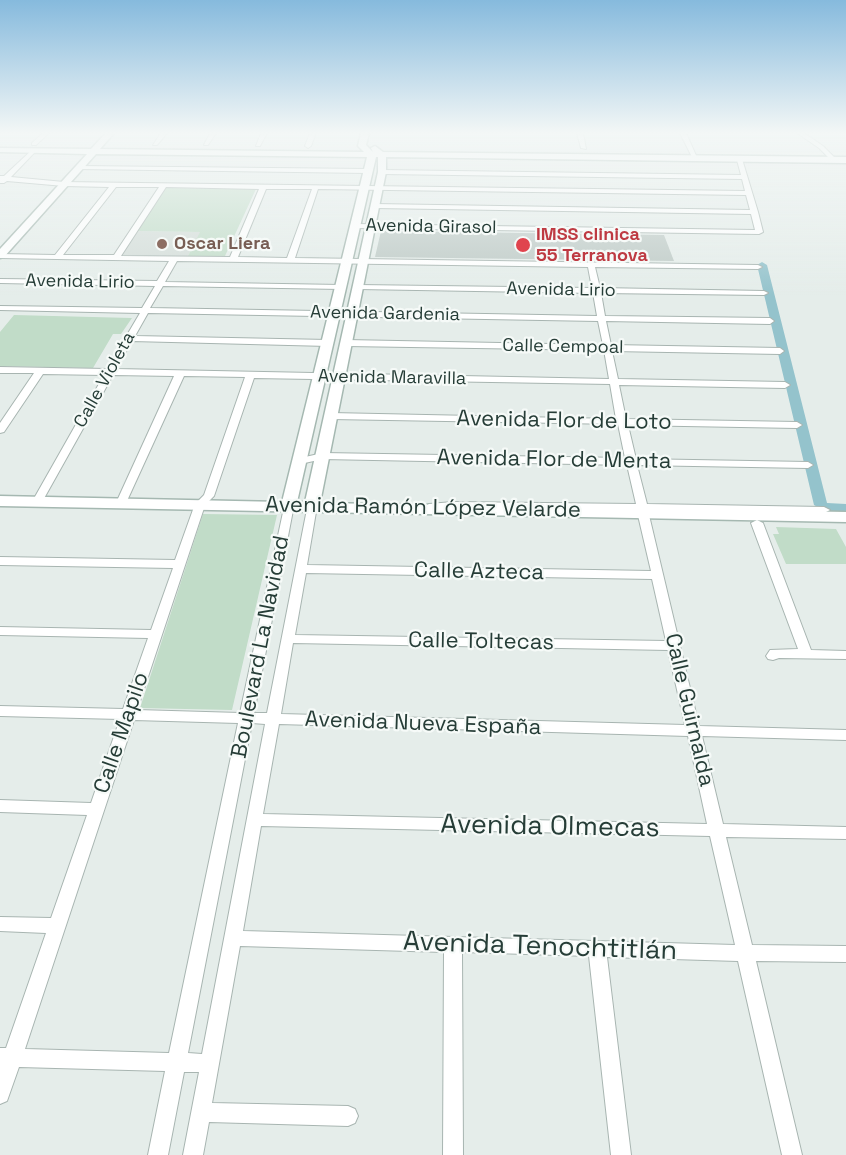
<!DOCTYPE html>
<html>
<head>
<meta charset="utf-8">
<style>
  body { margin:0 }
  canvas { display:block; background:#e5edea }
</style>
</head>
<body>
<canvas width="846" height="1155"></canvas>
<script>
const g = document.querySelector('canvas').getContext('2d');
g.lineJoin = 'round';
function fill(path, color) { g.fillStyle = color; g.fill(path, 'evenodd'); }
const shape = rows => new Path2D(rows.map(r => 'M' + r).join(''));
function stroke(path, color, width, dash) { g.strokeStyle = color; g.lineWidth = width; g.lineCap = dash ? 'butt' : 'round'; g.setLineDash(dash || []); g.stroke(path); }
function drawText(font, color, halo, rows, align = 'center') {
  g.font = font + ' "Space Grotesk",sans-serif'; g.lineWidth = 4.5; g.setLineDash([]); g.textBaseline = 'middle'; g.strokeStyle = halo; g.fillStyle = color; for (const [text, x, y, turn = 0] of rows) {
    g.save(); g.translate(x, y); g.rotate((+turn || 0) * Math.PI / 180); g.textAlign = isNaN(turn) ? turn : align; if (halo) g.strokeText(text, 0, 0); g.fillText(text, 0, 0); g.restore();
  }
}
fill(shape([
  [137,231,201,232,188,256,122,255]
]), '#d4ddd9');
fill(shape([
  [165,188,256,189,225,256,188,256,200,232,137,231],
  [14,315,132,318,121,334,113,334,93,368,0,366,0,332],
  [203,514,277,515,232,710,140,708],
  [776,527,836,529,846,547,846,564,786,564,773,534,779,534]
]), '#c1dcc8');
fill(shape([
  [762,262,767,265,827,503,846,504,846,512,827,512,814,505,757,265,762,262]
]), '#94c3cc');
fill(shape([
  [381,231,664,235,674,261,375,257]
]), '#becac6');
const street = shape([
  [43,133,49,133,36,145,32,145,32,143,43,133],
  [161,133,167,133,157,145,153,145,161,133],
  [210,133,216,133,208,145,204,145,210,133],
  [261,133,267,133,260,146,256,146,261,133],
  [310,133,316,133,311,146,308,148,305,146,310,133],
  [577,133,583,133,586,149,581,148,577,133],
  [680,133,686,133,698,160,693,159,680,133],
  [797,133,804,133,823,146,836,159,836,161,832,161,819,148,797,133],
  [33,149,35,152,11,177,64,182,745,191,742,179,382,174,379,172,382,170,741,175,737,160,742,159,758,212,763,232,759,234,355,228,351,226,355,224,755,230,751,214,375,208,372,206,375,204,750,210,746,195,318,189,295,258,758,265,762,267,758,269,595,267,600,288,764,291,768,293,764,295,601,293,605,316,770,318,774,321,770,324,606,321,611,345,780,348,784,351,780,354,612,351,618,379,785,382,790,385,785,388,619,385,626,419,797,422,802,425,797,428,628,425,636,459,808,462,813,465,808,468,637,465,647,504,824,507,830,510,824,513,648,511,699,726,846,730,846,740,702,736,723,824,846,827,846,839,726,837,752,945,846,946,846,962,756,961,802,1155,782,1155,738,961,607,957,631,1155,611,1155,589,956,462,952,463,1155,443,1155,444,952,240,946,212,1103,348,1106,355,1109,358,1116,355,1123,348,1126,209,1122,203,1155,183,1155,199,1072,184,1072,168,1155,148,1155,165,1071,19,1067,7,1101,0,1104,0,1048,6,1048,46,933,0,931,0,917,51,918,87,815,0,812,0,800,91,803,120,719,0,716,0,706,123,709,148,638,0,635,0,627,151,630,173,568,0,565,0,557,175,560,195,504,204,495,245,377,184,376,126,503,121,506,116,503,174,376,113,375,42,502,41,504,33,504,32,502,104,375,43,374,4,432,0,433,0,423,34,373,0,373,0,367,107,369,140,313,0,310,0,306,142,308,155,286,0,283,0,279,157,281,169,261,0,258,0,254,55,255,109,187,64,186,7,181,4,183,0,183,0,176,4,176,33,149],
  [116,187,159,187,114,255,63,255,116,187],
  [166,187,259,189,230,257,121,256,166,187],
  [266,189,312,189,287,258,238,257,266,189],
  [177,261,588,267,592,288,358,285,354,287,358,289,593,293,597,316,150,308,163,286,341,289,345,287,341,285,165,282,177,261],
  [148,313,598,321,603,345,346,340,342,343,346,346,604,350,609,379,116,369,132,341,328,346,332,343,328,340,135,336,148,313],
  [254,378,610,384,616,419,331,413,326,416,331,419,618,424,625,458,323,453,296,459,295,461,300,464,323,459,627,465,636,504,453,502,429,504,423,507,429,510,453,508,637,511,651,571,307,565,317,506,316,504,308,504,267,713,254,713,294,505,289,502,285,503,240,713,137,710,205,505,214,496,254,378],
  [306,573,652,579,666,641,295,635,306,573],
  [293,643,668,650,685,725,281,714,293,643],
  [134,720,238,723,169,1053,25,1049,134,720],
  [252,723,265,724,202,1054,188,1053,252,723],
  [279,724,688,736,707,824,263,814,279,724],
  [261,826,710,836,735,945,243,931,261,826],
  [79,166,368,169,371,171,368,173,77,169,76,168,79,166],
  [757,520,763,523,811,650,846,651,846,659,779,658,773,660,768,659,766,656,770,650,798,649,751,523,757,520]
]);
const secondary = shape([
  [106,133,114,133,100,149,364,152,358,146,361,133,369,133,366,145,373,152,371,148,375,146,383,152,846,157,846,163,386,157,386,172,320,503,846,512,846,522,0,506,0,496,282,502,367,157,96,154,4,257,0,258,0,249,87,154,0,152,0,148,91,149,106,133],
  [376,157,378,157,378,172,305,502,297,502,376,157]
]);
stroke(street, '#a8b5b1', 2);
stroke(secondary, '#a5b8b1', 3);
fill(street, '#fff');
fill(secondary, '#fff');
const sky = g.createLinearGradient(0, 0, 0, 295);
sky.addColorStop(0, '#86badd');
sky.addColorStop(0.45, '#f3f7f6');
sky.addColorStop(1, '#f3f7f600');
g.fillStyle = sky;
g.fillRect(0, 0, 846, 295);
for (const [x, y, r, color] of [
  [162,244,6,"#8d6e63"],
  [523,245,8,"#e0444e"]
]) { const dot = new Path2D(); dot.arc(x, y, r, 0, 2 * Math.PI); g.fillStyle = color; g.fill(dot); stroke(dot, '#f6faf8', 2); }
drawText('18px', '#263d37', '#f6faf8', [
  ["Avenida Girasol",431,227,1],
  ["Avenida Lirio",80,282,1],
  ["Avenida Lirio",561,290,1],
  ["Avenida Gardenia",385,314,1],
  ["Calle Cempoal",563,347,1],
  ["Avenida Maravilla",392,378,1],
  ["Calle Violeta",105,380,-61]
]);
drawText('bold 18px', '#be3a42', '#f6faf8', [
  ["IMSS clinica",536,235],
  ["55 Terranova",536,256]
], 'left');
drawText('bold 18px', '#785e54', '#f6faf8', [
  ["Oscar Liera",174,244]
], 'left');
drawText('22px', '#263d37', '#f6faf8', [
  ["Avenida Flor de Loto",564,421,1],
  ["Avenida Flor de Menta",554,460,1],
  ["Avenida Ramón López Velarde",423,508,1],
  ["Calle Azteca",479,572,1],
  ["Calle Toltecas",481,642,1],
  ["Boulevard La Navidad",261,647,-79],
  ["Calle Guirnalda",689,710,77],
  ["Avenida Nueva España",423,724,2],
  ["Calle Mapilo",122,733,-71]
]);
drawText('27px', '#263d37', '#f6faf8', [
  ["Avenida Olmecas",550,827,1],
  ["Avenida Tenochtitlán",540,947,2]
]);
</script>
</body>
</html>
